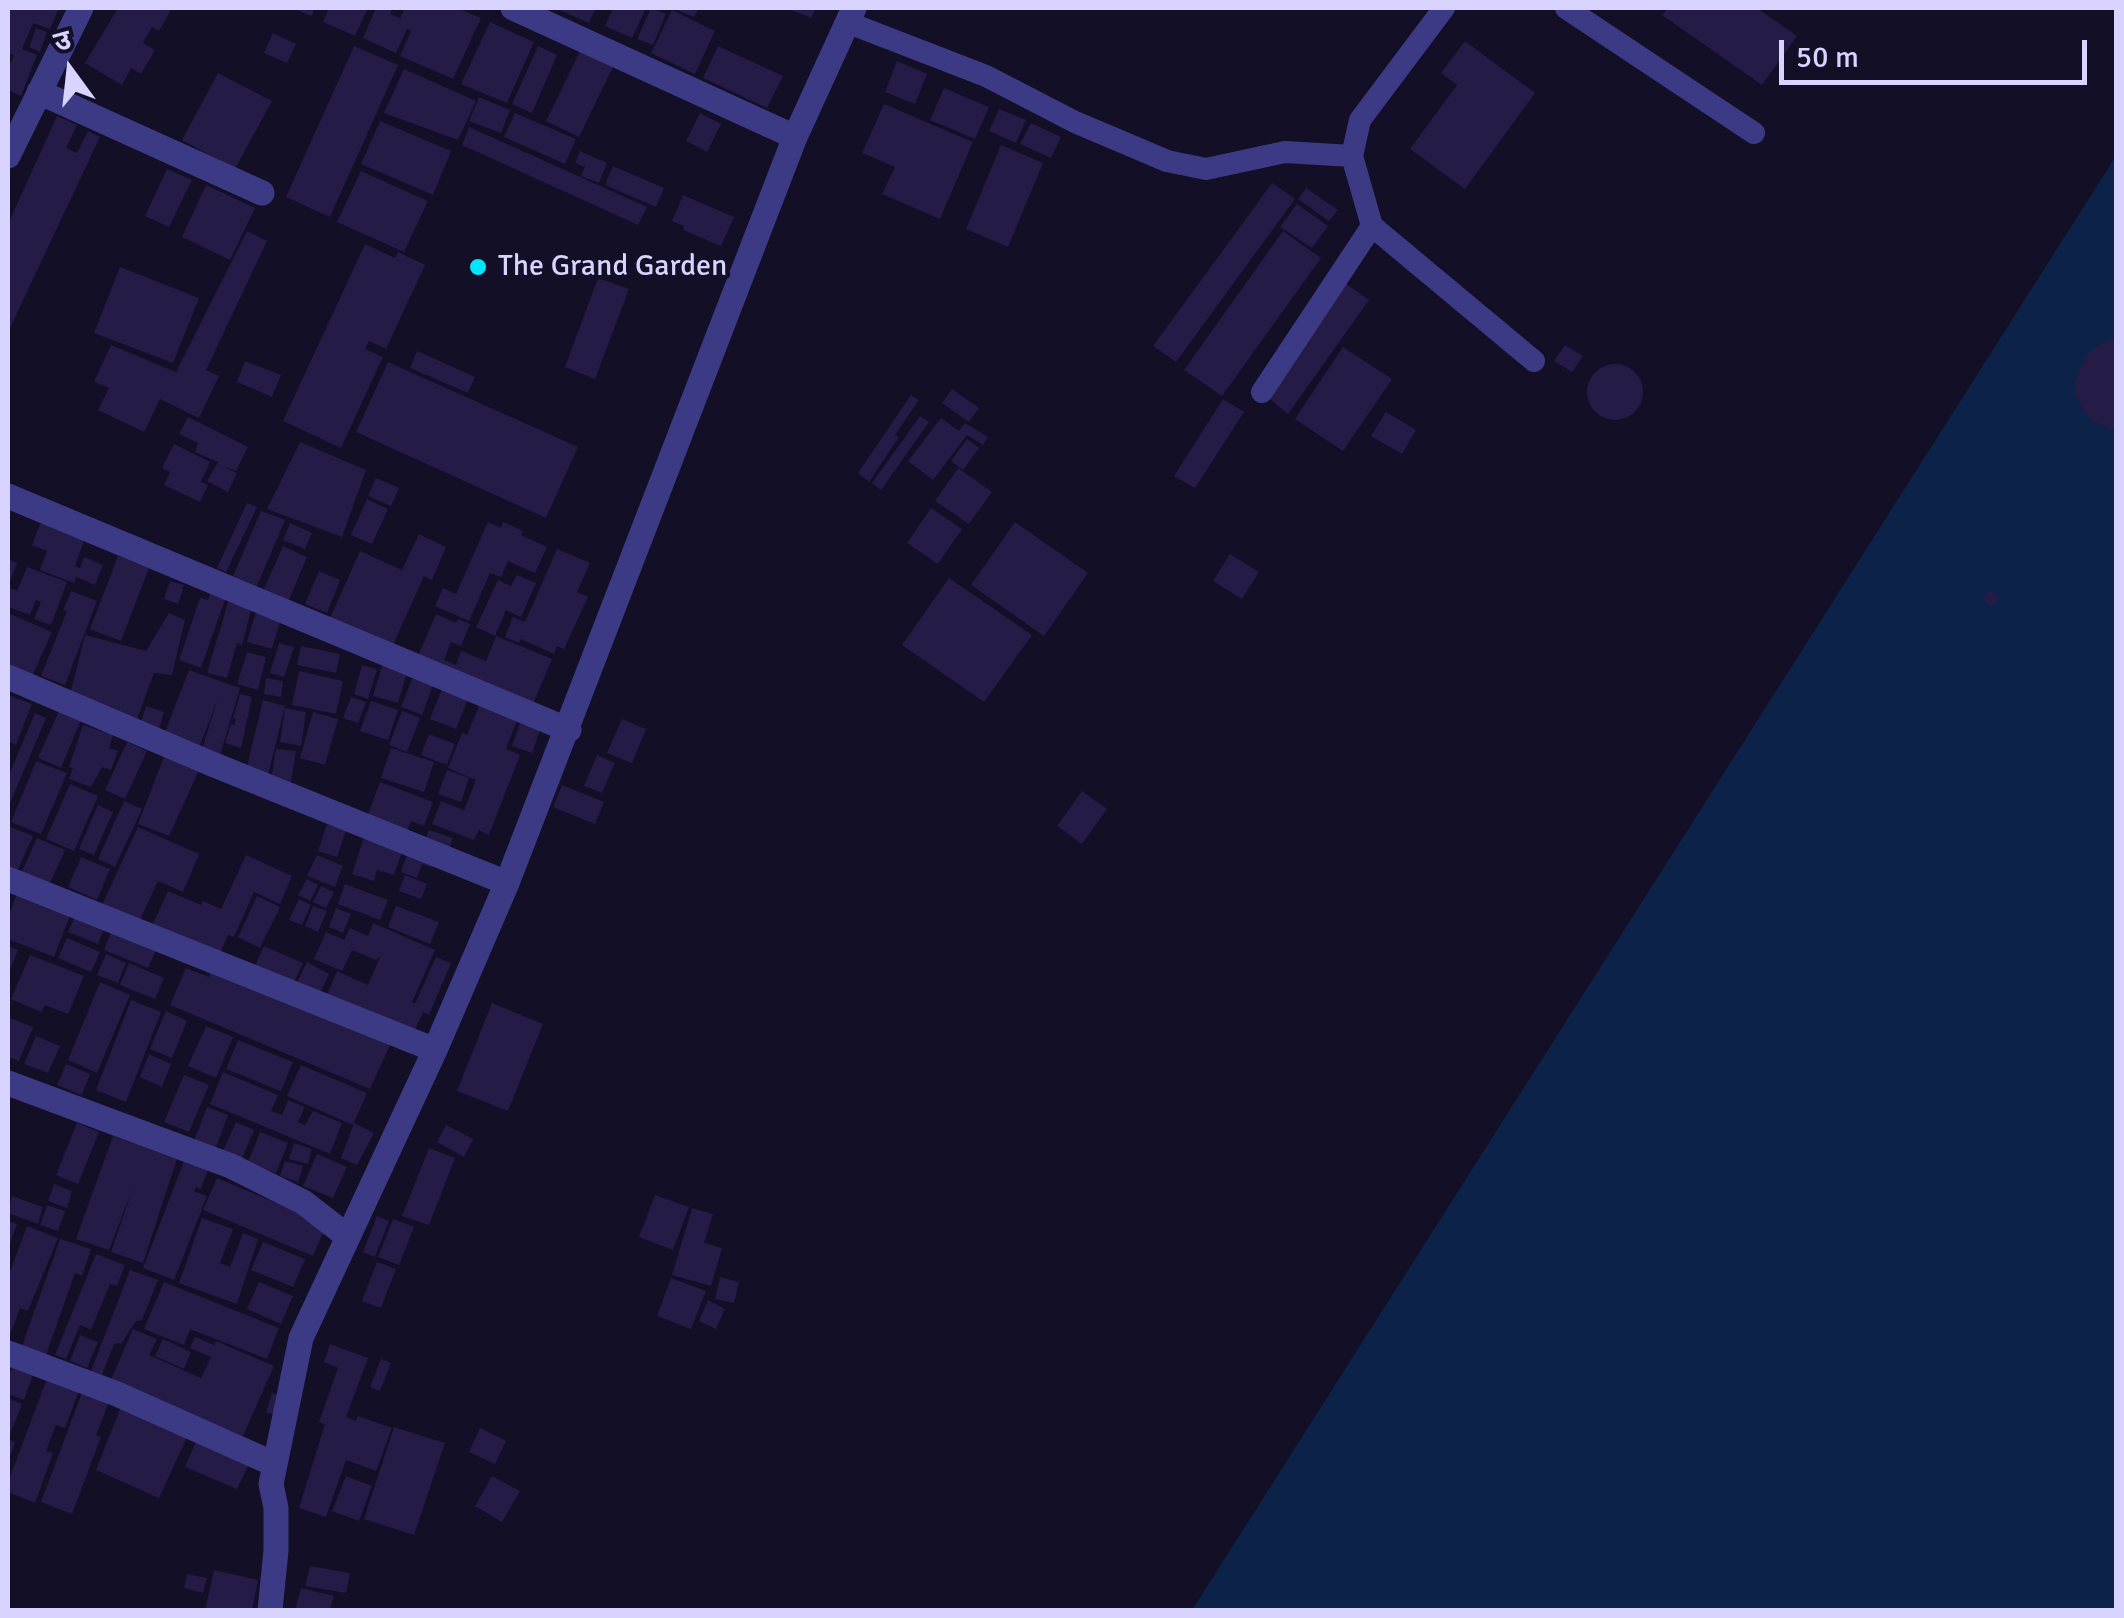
<!DOCTYPE html>
<html>
<head>
<meta charset="utf-8">
<style>
  body { margin:0 }
  #map { position:relative; width:2124px; height:1618px; overflow:hidden; background:#130f26; font-family:Signika,"Noto Sans Devanagari",sans-serif }
  canvas { display:block }
  .frame { position:absolute; inset:0; border:10px solid #d9d4ff; pointer-events:none }
  .north { position:absolute; left:20px; top:20px; width:100px; height:100px; -webkit-text-stroke:8px #130f26; paint-order:stroke; rotate:345deg; font-size:28px; font-weight:700; line-height:40px; text-align:center; color:#d9d4ff }
  .north::after { content:''; display:block; margin:auto; width:35px; height:45px; background:#d9d4ff; clip-path:polygon(50% 0,100% 100%,50% 72%,0 100%) }
  .scale { position:absolute; left:1779px; top:40px; width:308px; height:45px; box-sizing:border-box; border:5px solid #d9d4ff; border-top:0; padding-left:12px; font-size:30px; line-height:35px; white-space:nowrap; color:#d9d4ff; -webkit-text-stroke:8px #130f26; paint-order:stroke }
</style>
</head>
<body>
<div id="map">
<canvas width="2124" height="1618"></canvas>
<div class="frame"></div>
<div class="north">उ</div>
<div class="scale">50 m</div>
</div>
<script>
const g = document.querySelector('canvas').getContext('2d');
g.lineJoin = 'round';
function fill(path, color) { g.fillStyle = color; g.fill(path, 'evenodd'); }
const shape = rows => new Path2D(rows.map(r => 'M' + r).join(''));
function stroke(path, color, width, dash) { g.strokeStyle = color; g.lineWidth = width; g.lineCap = dash ? 'butt' : 'round'; g.setLineDash(dash || []); g.stroke(path); }
function drawText(font, color, halo, rows, align = 'center') {
  g.font = font + ' Signika,sans-serif'; g.lineWidth = 9; g.setLineDash([]); g.textBaseline = 'middle'; g.strokeStyle = halo; g.fillStyle = color; for (const [text, x, y, turn = 0] of rows) {
    g.save(); g.translate(x, y); g.rotate((+turn || 0) * Math.PI / 180); g.textAlign = isNaN(turn) ? turn : align; if (halo) g.strokeText(text, 0, 0); g.fillText(text, 0, 0); g.restore();
  }
}
fill(shape([
  [2116,156,2116,1610,1192,1610]
]), '#0c2248');
fill(shape([
  [8,8,58,10,50,29,33,23,22,49,37,55,21,96,8,90,8,62,11,63,14,55,8,53],
  [118,8,172,8,159,31,152,27,143,43,155,50,141,74,131,68,122,85,85,63],
  [292,8,315,8,311,16],
  [329,8,368,8,355,36,323,22],
  [376,8,393,8,390,14,400,18,405,8,457,8,481,18,453,79,400,56,411,31,407,29,396,53,363,38],
  [555,8,596,8,589,23],
  [613,8,646,8,632,38,605,26],
  [651,8,666,14,653,45,637,39],
  [672,8,699,8,694,17],
  [787,8,816,8,811,18],
  [1668,8,1757,8,1797,36,1762,85,1662,15],
  [672,10,715,31,695,74,651,53],
  [490,22,534,42,507,103,461,84],
  [36,28,47,32,40,52,29,47],
  [273,33,296,44,287,63,264,53],
  [1465,41,1535,93,1465,189,1410,149,1457,85,1441,73],
  [354,46,398,65,330,217,286,197],
  [538,46,557,55,532,113,512,104],
  [718,46,783,76,767,108,703,78],
  [581,49,614,65,579,137,546,121],
  [897,61,927,74,915,104,885,92],
  [404,69,476,101,458,140,384,113],
  [218,73,272,101,235,169,182,140],
  [944,88,989,107,975,139,930,120],
  [479,97,510,110,501,133,469,121],
  [884,104,973,142,940,219,882,194,895,167,862,153],
  [999,109,1026,120,1016,143,989,131],
  [515,113,576,139,565,164,504,137],
  [700,113,721,124,707,152,686,141],
  [57,116,77,125,66,148,77,153,88,131,100,137,8,332,8,224],
  [380,121,451,151,433,195,361,164],
  [1031,123,1061,137,1051,158,1020,144],
  [469,127,647,207,638,225,462,145],
  [1001,145,1043,163,1008,247,966,229],
  [580,151,607,163,599,183,581,176,585,167,575,163],
  [613,166,664,188,656,207,605,185],
  [167,169,192,180,169,227,145,216],
  [361,171,428,201,404,252,337,222],
  [1272,183,1295,199,1176,362,1153,346],
  [206,185,255,208,230,260,182,237],
  [1306,188,1338,210,1329,221,1298,199],
  [683,195,734,217,721,246,683,230,684,226,672,221],
  [1297,204,1328,226,1312,248,1280,227],
  [247,231,267,241,206,370,219,376,199,418,160,399,144,432,98,410,109,388,94,382,111,345,176,372],
  [1283,231,1321,258,1222,396,1184,370],
  [365,244,395,258,398,252,425,265,386,349,369,341,365,349,383,357,341,448,283,421],
  [120,267,199,298,173,363,94,333],
  [598,278,629,289,595,379,565,367],
  [1345,283,1369,300,1288,414,1265,395],
  [2116,339,2116,431,2094,422,2083,410,2076,395,2076,380,2087,354,2099,344],
  [1565,345,1583,356,1572,372,1554,361],
  [1343,347,1392,379,1343,451,1295,419],
  [417,351,475,377,468,393,410,368],
  [245,361,281,375,272,397,237,382],
  [388,362,578,447,546,518,356,432],
  '1587 392a28 28 0 1 1 56 0a28 28 0 1 1-56 0Z',
  [952,389,979,408,969,422,942,403],
  [911,395,919,400,895,435,899,437,869,482,858,473],
  [1223,399,1244,412,1195,488,1174,476],
  [1386,412,1416,430,1402,454,1371,436],
  [920,416,929,422,881,490,872,483],
  [188,417,248,447,236,471,222,466,237,473,228,492,207,481,218,462,195,452,198,443,179,434],
  [941,418,959,431,965,423,988,437,983,445,967,435,933,480,908,461],
  [967,439,979,448,963,470,951,461],
  [300,442,366,470,342,537,267,509],
  [174,444,210,462,201,482,208,485,200,502,164,485,170,472,162,468],
  [958,468,992,492,969,524,935,501],
  [376,478,399,488,391,506,368,496],
  [367,499,388,509,372,544,351,535],
  [247,503,257,507,226,572,217,568],
  [931,508,962,529,938,564,907,543],
  [261,511,285,520,257,586,233,576],
  [42,519,86,535,75,566,80,568,84,557,103,565,95,585,76,577,74,583,40,570,47,551,32,545],
  [488,522,501,528,503,522,523,531,521,535,547,547,535,573,508,561,501,577,490,573,469,621,435,606,443,588,456,594],
  [1015,522,1088,573,1044,636,971,585],
  [290,523,312,533,305,549,283,540],
  [419,534,446,547,432,580,424,576,393,645,330,618,360,551,402,570],
  [283,546,307,557,289,600,264,589],
  [557,549,590,563,577,592,588,597,564,649,557,646,554,654,521,639,519,643,505,637,513,617,525,622],
  [1230,554,1259,572,1242,599,1213,581],
  [118,556,149,568,121,641,90,629],
  [8,559,17,563,8,587],
  [27,567,67,582,51,625,34,619,41,602,36,600,30,615,8,607,8,587,17,591],
  [319,571,340,580,327,613,305,604],
  [517,575,536,583,521,617,506,610,495,636,476,627,498,580,511,586],
  [949,578,1032,635,984,702,902,645],
  [170,581,184,585,178,604,164,599],
  [212,589,227,594,201,668,179,660,200,598,208,600],
  '1984 598a7 7 0 1 1 14 0a7 7 0 1 1-14 0Z',
  [71,591,97,601,65,685,41,676,67,611,63,610],
  [229,599,252,606,242,645,237,643,227,678,207,673],
  [257,608,282,615,272,649,247,642],
  [8,613,52,632,30,681,8,671],
  [169,613,185,620,172,675,154,673,136,722,67,706,85,635,146,651],
  [436,614,456,623,458,619,470,624,461,646,451,642,444,660,456,665,461,651,486,661,496,636,552,659,530,711,415,663],
  [279,643,294,647,284,677,270,673],
  [301,646,340,654,336,673,297,665],
  [247,652,266,657,258,690,237,684],
  [362,665,377,669,368,699,354,694],
  [382,666,407,673,398,703,373,696],
  [189,670,240,688,218,762,200,756,217,701,200,745,165,732],
  [299,671,343,681,336,714,292,705],
  [413,677,433,685,422,715,401,707],
  [266,678,283,681,281,697,264,694],
  [443,686,469,696,456,729,430,719],
  [240,694,252,697,241,748,225,743,231,724,234,725,236,719,233,718],
  [8,695,32,704,16,745,8,741],
  [351,697,366,702,358,723,343,718],
  [263,700,285,706,267,779,245,775],
  [371,701,398,710,388,740,360,731],
  [481,701,519,715,506,749,520,755,489,835,479,830,474,840,432,824,441,801,464,810,476,780,478,781,448,768,462,733,467,735],
  [146,706,164,712,158,732,140,726],
  [285,708,306,712,301,746,280,742],
  [59,711,81,720,61,768,38,758],
  [402,711,420,718,407,752,389,745],
  [313,712,338,719,325,765,300,758],
  [35,713,46,718,8,808,8,777],
  [522,718,542,724,532,753,512,746],
  [622,719,646,729,632,763,607,753],
  [83,725,113,735,109,748,118,751,111,770,102,767,91,787,69,779,73,768,69,767],
  [429,734,455,744,447,765,421,755],
  [127,742,147,751,125,799,105,790],
  [391,748,434,762,424,792,381,778],
  [276,749,296,751,291,782,271,780],
  [165,754,200,768,169,836,138,824],
  [597,755,615,763,602,793,584,786],
  [36,761,67,773,41,834,11,822],
  [447,770,469,778,461,802,438,794],
  [380,782,433,802,424,826,411,821,406,834,366,819],
  [70,784,98,796,74,851,46,839],
  [562,785,604,802,595,824,553,807],
  [1082,791,1107,809,1082,844,1057,826],
  [124,801,142,809,115,867,98,859],
  [98,805,113,812,94,855,79,849],
  [327,824,346,830,337,857,318,851],
  [8,826,33,836,17,872,8,868],
  [138,827,199,854,183,892,158,881,139,922,102,905],
  [429,830,453,838,448,852,424,843],
  [365,834,404,846,394,875,377,870,374,881,352,874],
  [37,838,65,850,47,890,19,878],
  [409,849,433,858,431,867,422,864,417,878,401,872],
  [246,855,292,876,280,904,254,892,234,937,228,935,218,958,151,928,168,891,201,905,203,901,221,909],
  [317,855,343,866,335,887,307,876],
  [81,857,110,869,97,900,68,887],
  [405,875,427,884,421,899,399,891],
  [307,879,318,885,310,901,298,895],
  [345,884,388,900,380,920,338,904],
  [321,886,334,892,326,908,313,902],
  [18,890,72,910,54,957,8,939,8,918],
  [257,896,280,907,260,948,238,937],
  [299,899,311,905,302,925,289,920],
  [313,906,327,911,318,932,305,926],
  [396,906,439,922,430,944,388,927],
  [336,908,351,914,343,933,329,927],
  [77,912,106,924,98,944,68,932],
  [373,923,435,950,412,1002,415,1004,436,957,451,963,429,1015,423,1012,411,1039,324,1002,337,971,368,985,380,957,376,960,352,950,342,971,314,959,326,932,344,940,350,928,368,936],
  [113,927,158,945,148,968,104,950],
  [67,938,100,952,91,972,58,958],
  [8,946,18,950,8,974],
  [264,946,303,963,294,983,255,966],
  [106,954,126,963,118,983,97,975],
  [30,955,84,976,68,1014,45,1005,41,1012,11,999],
  [307,962,329,974,319,995,296,984],
  [129,963,164,978,155,999,120,985],
  [214,965,390,1045,370,1089,170,1005,186,968,209,977],
  [100,982,130,995,97,1073,68,1060],
  [131,1000,161,1012,126,1102,96,1090],
  [492,1003,543,1024,508,1111,457,1091],
  [166,1011,187,1021,172,1058,150,1049],
  [10,1018,33,1027,19,1061,8,1057],
  [206,1026,233,1037,216,1078,188,1066],
  [36,1036,60,1046,48,1073,24,1064],
  [238,1040,293,1062,281,1091,226,1069],
  [149,1054,171,1064,162,1087,140,1077],
  [66,1064,90,1074,82,1095,57,1085],
  [301,1065,367,1093,353,1125,287,1096],
  [223,1072,278,1095,271,1111,282,1115,288,1100,305,1107,298,1122,305,1125,304,1127,313,1111,342,1123,330,1154,210,1104],
  [184,1075,209,1085,189,1132,164,1122],
  [207,1107,228,1115,215,1150,194,1141],
  [236,1122,254,1130,241,1161,222,1153],
  [77,1123,99,1132,78,1184,56,1175],
  [354,1123,374,1133,357,1165,341,1158],
  [446,1125,473,1139,464,1157,437,1142],
  [260,1132,288,1143,276,1173,248,1162],
  [113,1136,177,1159,143,1263,111,1252,133,1188,109,1250,76,1239],
  [294,1143,312,1149,308,1164,289,1159],
  [429,1148,455,1158,429,1225,402,1216],
  [317,1154,347,1167,333,1198,303,1186],
  [184,1161,208,1170,201,1189,196,1187,194,1191,207,1196,174,1280,143,1268],
  [285,1161,303,1166,298,1182,280,1176],
  [217,1178,303,1214,301,1218,325,1228,313,1256,203,1210],
  [54,1184,72,1191,67,1208,48,1201],
  [655,1195,689,1207,673,1250,639,1237],
  [12,1196,43,1207,38,1224,8,1213],
  [47,1205,65,1211,58,1231,40,1225],
  [692,1208,713,1214,704,1243,722,1248,711,1286,672,1275],
  [377,1216,389,1221,375,1257,363,1252],
  [202,1218,233,1229,220,1263,230,1267,243,1233,258,1239,237,1304,179,1283],
  [393,1219,414,1227,399,1265,378,1257],
  [8,1221,17,1224,8,1248],
  [27,1226,58,1238,28,1311,20,1308,8,1340,8,1277],
  [60,1239,91,1249,82,1276,75,1273,46,1355,22,1346],
  [263,1242,305,1259,293,1287,251,1270],
  [96,1254,125,1265,117,1286,110,1284,91,1330,80,1325,66,1359,55,1355],
  [377,1262,396,1269,381,1308,362,1301],
  [130,1270,158,1280,142,1320,135,1322,137,1319,122,1343,114,1344,102,1375,91,1371],
  [720,1277,739,1282,734,1303,715,1299],
  [671,1278,706,1291,691,1329,657,1316],
  [164,1282,279,1328,267,1359,190,1329,184,1345,144,1329],
  [259,1282,293,1296,281,1324,247,1309],
  [708,1300,725,1309,716,1329,699,1321],
  [133,1329,157,1339,149,1355,201,1378,211,1357,190,1348,195,1337,214,1345,216,1341,274,1366,243,1436,110,1382],
  [80,1335,98,1342,87,1368,70,1361],
  [163,1339,191,1352,184,1369,155,1356],
  [330,1344,368,1358,346,1417,356,1421,358,1416,392,1428,376,1471,346,1460,326,1517,299,1508,325,1424,319,1422,338,1368,324,1362],
  [381,1359,391,1363,380,1391,370,1387],
  [14,1361,35,1369,24,1400,8,1394,8,1379],
  [48,1376,80,1388,65,1428,56,1425,46,1451,53,1453,35,1503,8,1492,8,1482],
  [84,1387,111,1397,96,1435,101,1437,72,1514,41,1502],
  [272,1393,281,1396,275,1415,266,1412],
  [8,1398,22,1404,8,1439,15,1442,8,1462],
  [122,1404,190,1431,159,1498,96,1470],
  [394,1427,445,1443,414,1535,364,1519],
  [480,1428,506,1441,495,1464,469,1452],
  [198,1437,251,1460,237,1489,185,1467],
  [346,1476,372,1486,359,1521,332,1511],
  [492,1476,520,1491,502,1522,475,1506],
  [310,1566,350,1573,346,1593,305,1586],
  [214,1570,258,1580,252,1610,205,1610],
  [187,1574,207,1578,203,1593,184,1588],
  [301,1588,334,1596,330,1610,295,1610]
]), '#241b47');
stroke(shape([
  [1444,8,1360,120,1352,156,1372,226,1534,361],
  [1566,8,1754,133],
  [849,23,986,76,1075,122,1167,161,1206,169,1285,152,1352,156],
  [1262,392,1372,226]
]), '#3d3a85', 22);
stroke(shape([
  [513,8,795,137],
  [39,92,262,193],
  [8,156,81,8],
  [8,496,569,730],
  [8,677,212,764,507,883],
  [8,879,435,1050],
  [8,1083,231,1166,303,1202,347,1236],
  [8,1353,117,1394,274,1464],
  [270,1610,276,1551,276,1508,271,1484,301,1338,435,1050,507,883,795,137,854,8]
]), '#3d3a85', 25);
for (const [x, y, r, color] of [
  [478,267,10,"#00e5ff"]
]) { const dot = new Path2D(); dot.arc(x, y, r, 0, 2 * Math.PI); g.fillStyle = color; g.fill(dot); stroke(dot, '#130f26', 4); }
drawText('30px', '#d9d4ff', '#130f26', [
  ["The Grand Garden",498,267]
], 'left');
</script>
</body>
</html>
